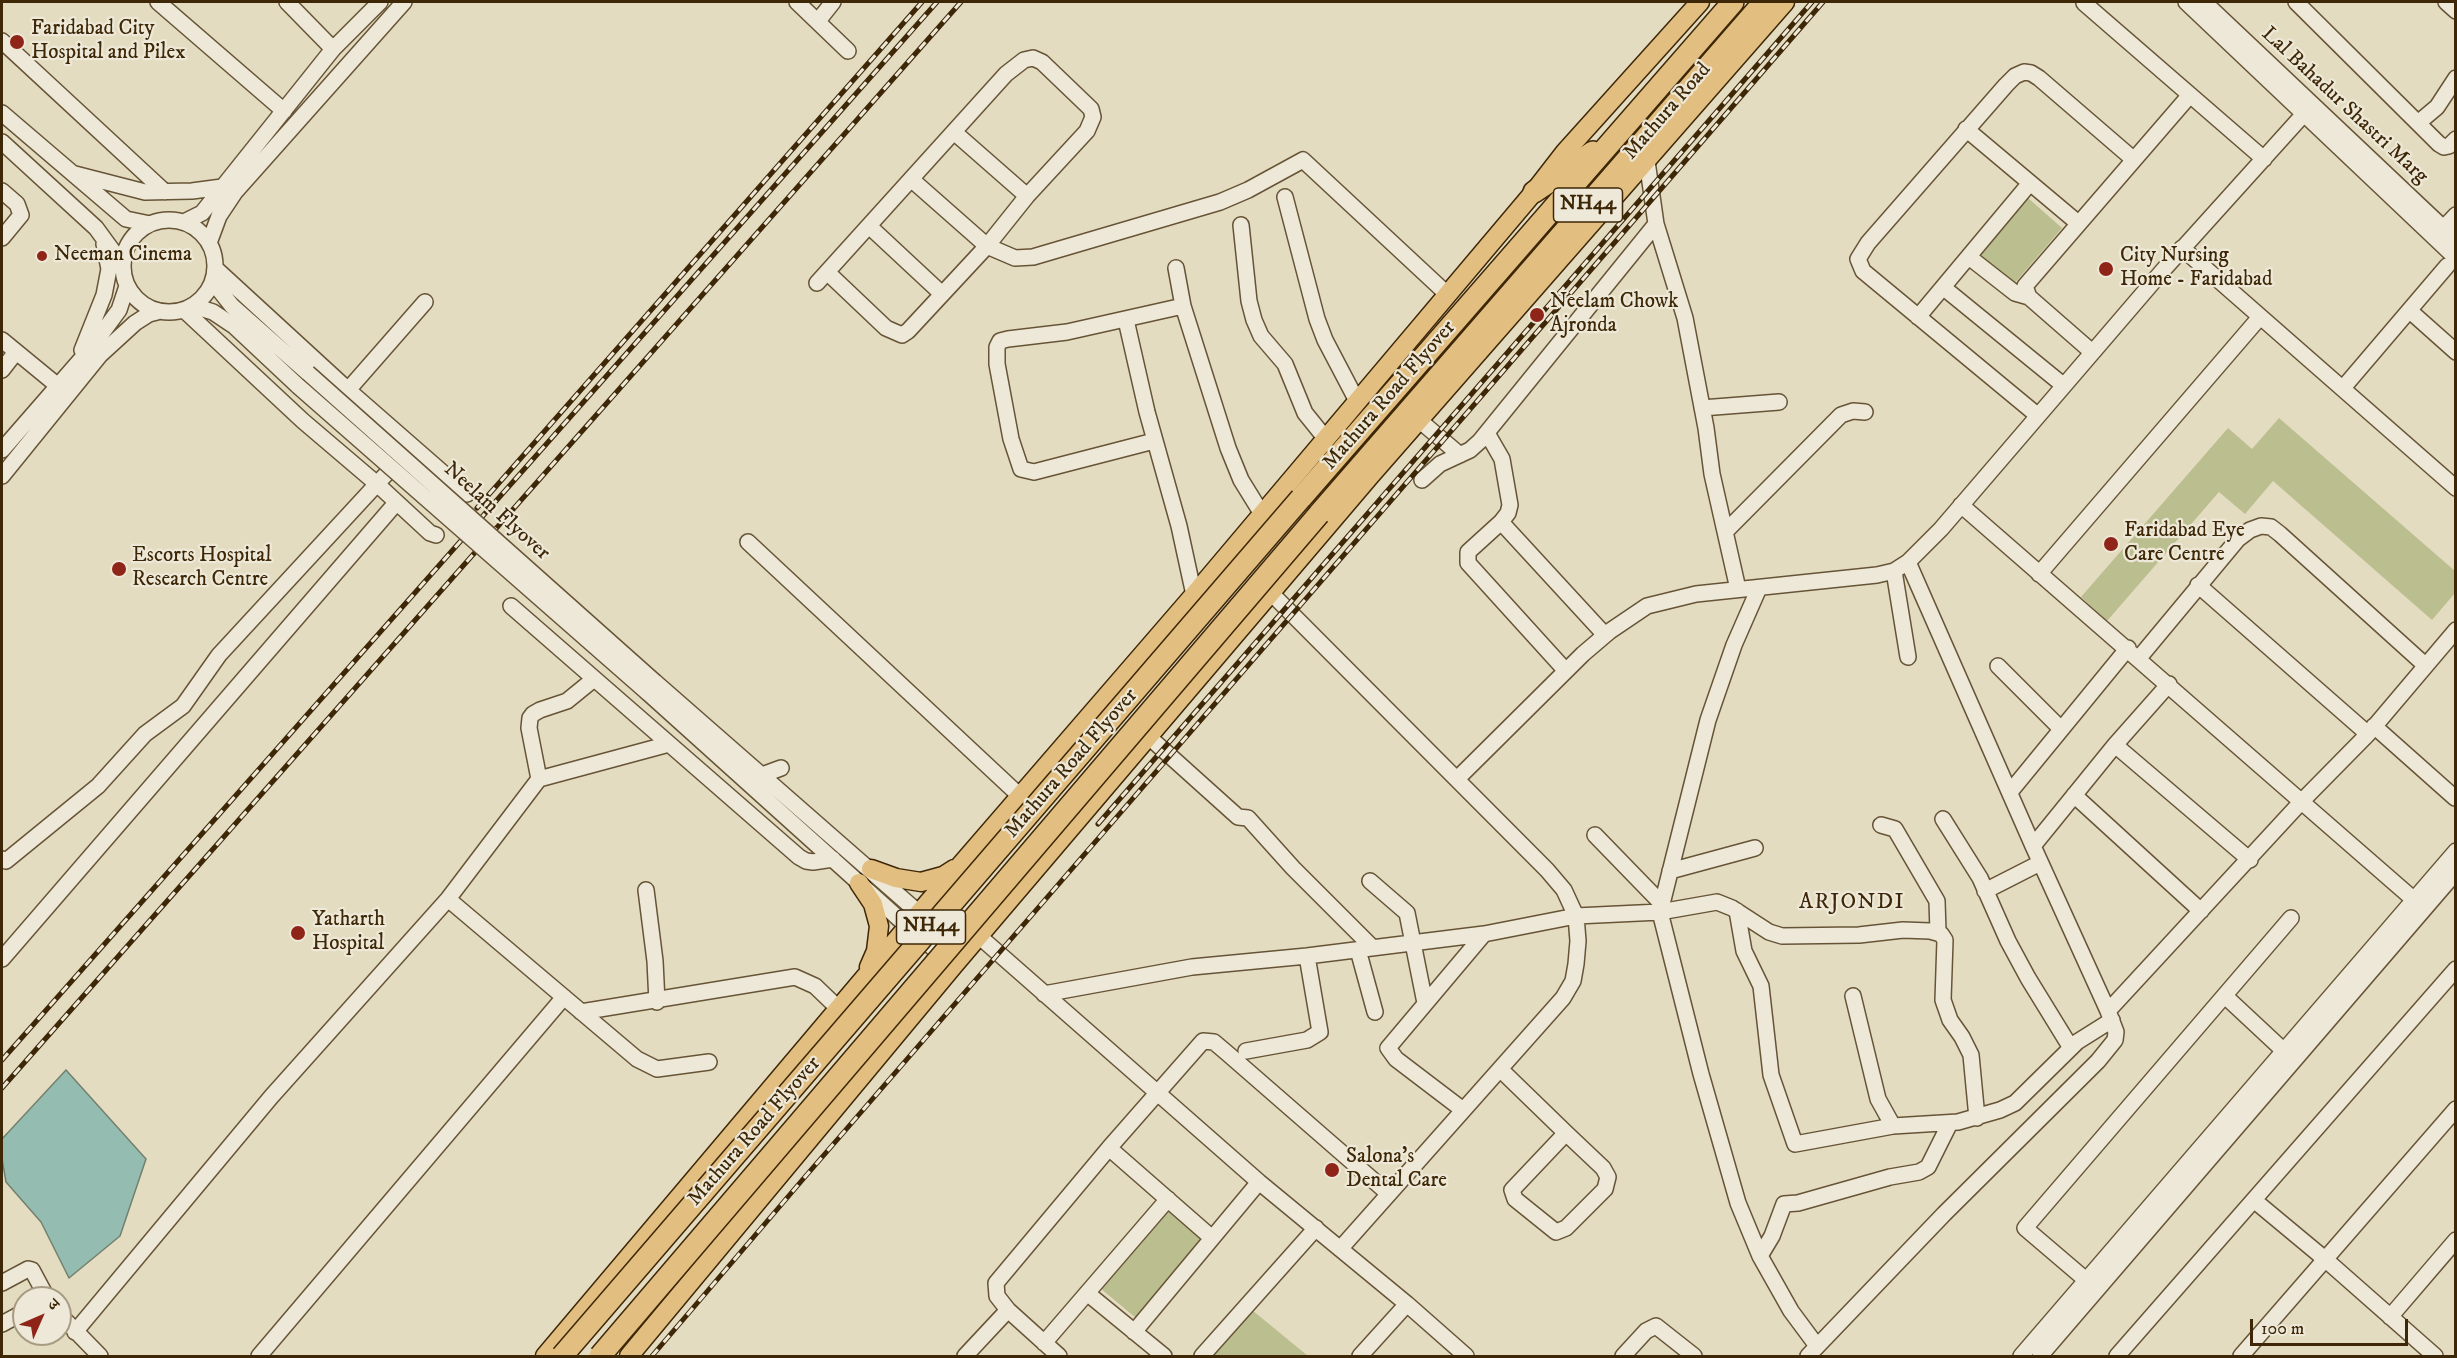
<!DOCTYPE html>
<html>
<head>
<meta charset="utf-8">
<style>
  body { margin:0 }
  #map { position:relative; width:2457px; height:1358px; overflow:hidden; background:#e4dcc1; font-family:"IM FELL DW Pica","Noto Serif Devanagari",serif }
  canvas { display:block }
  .frame { position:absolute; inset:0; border:3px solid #3d2707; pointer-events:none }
  .north { position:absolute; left:12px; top:1286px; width:60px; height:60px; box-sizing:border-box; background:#ede8d7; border:2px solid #a79b84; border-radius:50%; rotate:45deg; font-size:16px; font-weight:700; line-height:24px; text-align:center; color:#3d2707 }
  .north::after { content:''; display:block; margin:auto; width:21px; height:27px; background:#8f2418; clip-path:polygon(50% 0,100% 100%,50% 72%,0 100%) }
  .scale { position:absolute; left:2250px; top:1319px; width:158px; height:27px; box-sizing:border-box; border:3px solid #3d2707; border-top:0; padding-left:8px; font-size:18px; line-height:21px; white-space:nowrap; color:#3d2707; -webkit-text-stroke:4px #ede8d7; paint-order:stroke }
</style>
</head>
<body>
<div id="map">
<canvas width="2457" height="1358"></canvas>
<div class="frame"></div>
<div class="north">उ</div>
<div class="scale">100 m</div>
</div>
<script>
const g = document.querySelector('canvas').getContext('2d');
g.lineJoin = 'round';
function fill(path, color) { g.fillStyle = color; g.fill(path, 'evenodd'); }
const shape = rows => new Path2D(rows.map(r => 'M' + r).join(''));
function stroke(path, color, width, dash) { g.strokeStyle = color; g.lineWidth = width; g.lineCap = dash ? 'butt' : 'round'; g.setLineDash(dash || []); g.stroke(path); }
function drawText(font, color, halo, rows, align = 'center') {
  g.font = font + ' "IM FELL DW Pica",serif'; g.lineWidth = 4.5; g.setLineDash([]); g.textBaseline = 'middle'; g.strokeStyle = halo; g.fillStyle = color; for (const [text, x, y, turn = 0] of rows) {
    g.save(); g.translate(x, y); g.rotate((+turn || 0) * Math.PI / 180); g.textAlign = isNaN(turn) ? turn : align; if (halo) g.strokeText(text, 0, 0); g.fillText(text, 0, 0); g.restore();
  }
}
fill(shape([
  [2028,198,2062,228,2013,285,1979,256],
  [2279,418,2455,571,2455,593,2432,620,2273,481,2245,514,2219,492,2107,621,2081,597,2228,428,2252,449],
  [1168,1208,1203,1238,1136,1318,1100,1288],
  [1252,1310,1308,1356,1214,1356]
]), '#bbbe8e');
const water = shape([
  [66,1070,146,1159,120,1236,69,1278,41,1222,6,1182,2,1159,2,1139,66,1070]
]);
fill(water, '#95bcb1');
stroke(water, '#72806d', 1.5);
const minor = shape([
  [158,2,284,111],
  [287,2,333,49],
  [797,2,848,51],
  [2186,2,2456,258],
  [2204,2,2456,240],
  [2296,2,2439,144,2444,147,2449,146,2456,139],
  [2446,2,2456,11],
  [2084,3,2264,159],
  [818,21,833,2],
  [2,41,165,192],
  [2,113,126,219,150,224],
  [2418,123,2437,107,2456,78],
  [1966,129,2078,223],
  [954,132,1027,196],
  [2,142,96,228,123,265],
  [1647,161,1656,224,1685,318,1706,428,1712,474,1738,589],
  [75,174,145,192,192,191,222,187],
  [911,179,987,246,1015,258,1033,257,1220,202,1248,190,1303,160,1447,294],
  [2,191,17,204,21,215,2,238],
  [1285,197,1317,319,1325,340,1357,401],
  '123 266a46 46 0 1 1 92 0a46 46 0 1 1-92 0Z',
  [184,222,202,213,333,49,380,2],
  [1241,225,1249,301,1254,320,1261,336,1285,364,1305,413,1326,439],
  [869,226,942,294],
  [2437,235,2456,215],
  [209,243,219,216,235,192,404,2],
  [2182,248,2456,488],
  [1969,257,2015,293,2029,297],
  [215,268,348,390,467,494],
  [1176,268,1183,306,1228,448,1241,480,1262,514],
  [213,282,232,306,308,373],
  [817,283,1006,74,1024,60,1033,58,1042,62,1091,109,1093,117,1087,131,1027,196,987,246,908,331,902,335,886,328,827,272],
  [1944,288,2063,385],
  [194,306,213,312,234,326,298,386],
  [184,310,303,421,377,484,430,533,436,535],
  [2410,311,2456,352],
  [1918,317,2030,183],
  [1126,320,1147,412,1179,526,1194,595],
  [2,340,58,386],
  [82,350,104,295,109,269,104,244],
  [2092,352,2029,297,2025,286,2190,95],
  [2,370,16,352],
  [2343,388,2447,266],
  [348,390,425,302],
  [1702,408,1779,402],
  [2037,415,1863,271,1858,259,1868,243,2006,85,2015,76,2024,72,2031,73,2039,78,2133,159],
  [1419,420,1460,455],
  [1487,433,1502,459,1510,505,1508,513,1501,522,1468,552,1468,563,1566,671],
  [1154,441,1034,472,1021,469,1011,439,997,364,997,347,1000,341,1008,339,1067,332,1183,306],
  [2,450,91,348,119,310,127,286],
  [2,476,100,355,135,323,149,314,157,312],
  [1422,480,1440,464,1470,450,1480,441,1656,224],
  [1961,505,2420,905],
  [1501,522,1605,635],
  [1725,532,1841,415,1853,411,1865,412],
  [748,542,1021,797],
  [1894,571,1908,657],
  [2039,574,2260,317],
  [2198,585,2368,734],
  [1759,588,1734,645,1708,720,1660,912,1701,1074,1738,1203,1760,1256,1791,1311,1817,1346],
  [1271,593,1547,870,1564,890,1576,916,1578,941,1576,964,1573,981,1563,998,1340,1249],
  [511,606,799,857,806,861,813,862,833,859],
  [2139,658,2238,539,2250,530,2261,526,2271,527,2280,534,2425,665],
  [1998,666,2061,729],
  [655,682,960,949],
  [647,692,908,927,950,962],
  [2374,726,2455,798],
  [1149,737,1238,817,1248,818,1293,868,1373,948],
  [2115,745,2250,860],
  [762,775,781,768],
  [539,779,529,728,530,718,533,714,540,710,567,701,594,679],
  [1457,779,1583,654,1610,631,1647,606,1696,594,1877,575,1894,571,1908,562,1941,529,2165,268,2312,105],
  [2010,792,2128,648],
  [2074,795,2201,911],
  [1943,819,1980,878,2008,941,2028,978,2071,1048],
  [1881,825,1895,829,1937,901,1938,932],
  [1595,835,1662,904],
  [2033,846,2115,745,2169,684],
  [2,859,6,861,98,786,145,734,183,706,219,655,412,446],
  [1670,871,1755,848],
  [1370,881,1407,913,1425,1003],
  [646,890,655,961,657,1002],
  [1985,891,2040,863],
  [448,899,637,1059,657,1069,709,1062],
  [1737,911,1744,951,1761,986,1771,1075,1795,1144,1893,1126,1958,1122,2000,1110,2015,1103,2077,1042,2112,1020],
  [980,937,1259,1182,1407,1304,1466,1356],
  [1358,950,1375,1012],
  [2,959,396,503],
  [1044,994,1192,967,1307,956,1484,934,1576,916,1660,912,1717,902,1732,908,1769,932,1782,936,1859,935,1903,930,1930,931,1941,934,1945,940,1943,1000,1950,1020,1962,1037,1971,1055,1977,1118],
  [1853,996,1878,1099,1893,1126],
  [2225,996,2284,1051],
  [2108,1011,2302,801,2368,734,2456,630],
  [581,1012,795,977,815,986,839,1009],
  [1246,1051,1307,1040,1320,1032,1307,956],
  [1500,1069,1566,1133,1603,1168,1608,1177,1605,1189,1566,1228,1556,1232,1515,1199,1512,1190,1566,1133],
  [1463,1110,1396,1059,1388,1048,1484,934],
  [1109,1148,1212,1238],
  [2255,1201,2326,1260,2435,1356],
  [1760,1256,1772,1236,1784,1204,1798,1203,1890,1177,1919,1172,1928,1167,1950,1123],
  [2,1283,28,1269,32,1270,47,1298],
  [2093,1286,2025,1228,2291,918],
  [1087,1293,1164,1356],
  [60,1315,100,1356],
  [2390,1317,2456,1240],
  [2,1324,24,1312],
  [75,1332,271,1097,448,899,539,779,669,744],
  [1134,1332,1259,1182],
  [1044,1343,1168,1199],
  [259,1356,564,997],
  [965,1356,1008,1310],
  [1059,1356,1008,1310,997,1296,996,1283,1109,1148,1203,1041,1214,1042,1227,1053,1389,1194],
  [1202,1356,1316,1228],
  [1360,1356,1407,1304],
  [1623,1356,1646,1331,1656,1326,1694,1356],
  [1808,1356,1944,1214,2098,1061,2115,1040,2116,1032,2108,1011,2033,846,1908,562],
  [2021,1356,2456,851],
  [2040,1356,2456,872],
  [2117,1356,2456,969],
  [2241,1356,2456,1109]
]);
const major = shape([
  [871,869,896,878,921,882,943,876,954,869],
  [859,883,873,904,879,926,876,951,869,967],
  [545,1356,920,912,1194,595,1534,192,1565,152,1700,2],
  [629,1356,954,965,1370,476,1785,2]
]);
const highway = shape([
  [1534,192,1593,152],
  [1301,498,1733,2],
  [1319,514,1764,2]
]);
stroke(minor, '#675436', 18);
stroke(major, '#3d2707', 21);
stroke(highway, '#3d2707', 24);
stroke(minor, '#ede8d7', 15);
stroke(major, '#e2be80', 18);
stroke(highway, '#e2be80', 21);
const rail = shape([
  [477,508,922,2],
  [1098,824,1812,2],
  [2,1060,937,2],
  [2,1088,961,2],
  [652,1356,804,1178,1823,2]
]);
stroke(rail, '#3d2707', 5);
stroke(rail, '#ede8d7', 3, [9]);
const minorBridge = shape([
  [308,373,655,682],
  [298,386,647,692]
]);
const highwayBridge = shape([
  [562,1356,1301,498],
  [600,1356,1319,514]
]);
stroke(minorBridge, '#675436', 18, []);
stroke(highwayBridge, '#3d2707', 24, []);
stroke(minorBridge, '#ede8d7', 15);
stroke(highwayBridge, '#e2be80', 21);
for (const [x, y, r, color] of [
  [17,42,8,"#8f2418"],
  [42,256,6,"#8f2418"],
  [2106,269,8,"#8f2418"],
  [1537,315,8,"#8f2418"],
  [2111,544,8,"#8f2418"],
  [119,569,8,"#8f2418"],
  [298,933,8,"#8f2418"],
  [1332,1170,8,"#8f2418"]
]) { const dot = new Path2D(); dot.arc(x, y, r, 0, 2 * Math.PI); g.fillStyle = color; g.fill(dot); stroke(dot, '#ede8d7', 2); }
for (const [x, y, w] of [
  [1588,205,69],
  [931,927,69]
]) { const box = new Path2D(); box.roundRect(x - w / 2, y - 17, w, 34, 4.5); g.fillStyle = '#ede8d7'; g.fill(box); stroke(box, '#3d2707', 1.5); }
drawText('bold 20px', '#3d2707', null, [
  ["NH44",1588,205],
  ["NH44",931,927]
]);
drawText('21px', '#3d2707', '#ede8d7', [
  ["Faridabad City",31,30],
  ["Hospital and Pilex",31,54],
  ["Neeman Cinema",54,256],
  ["City Nursing",2120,257],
  ["Home - Faridabad",2120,281],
  ["Neelam Chowk",1550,303],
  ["Ajronda",1550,327],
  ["Faridabad Eye",2124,532],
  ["Care Centre",2124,556],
  ["Escorts Hospital",132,557],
  ["Research Centre",132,581],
  ["Yatharth",312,921],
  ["Hospital",312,945],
  ["Salona's",1346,1158],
  ["Dental Care",1346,1182]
], 'left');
drawText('21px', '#3d2707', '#ede8d7', [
  ["Lal Bahadur Shastri Marg",2344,106,43],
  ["Mathura Road",1668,112,-49],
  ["Mathura Road Flyover",1390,396,-49],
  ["Neelam Flyover",496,512,42],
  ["Mathura Road Flyover",1072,764,-49],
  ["Mathura Road Flyover",755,1132,-49]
]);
g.letterSpacing = '1.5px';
drawText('22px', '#3d2707', '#ede8d7', [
  ["ARJONDI",1852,903]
]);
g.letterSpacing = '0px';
</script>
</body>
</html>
